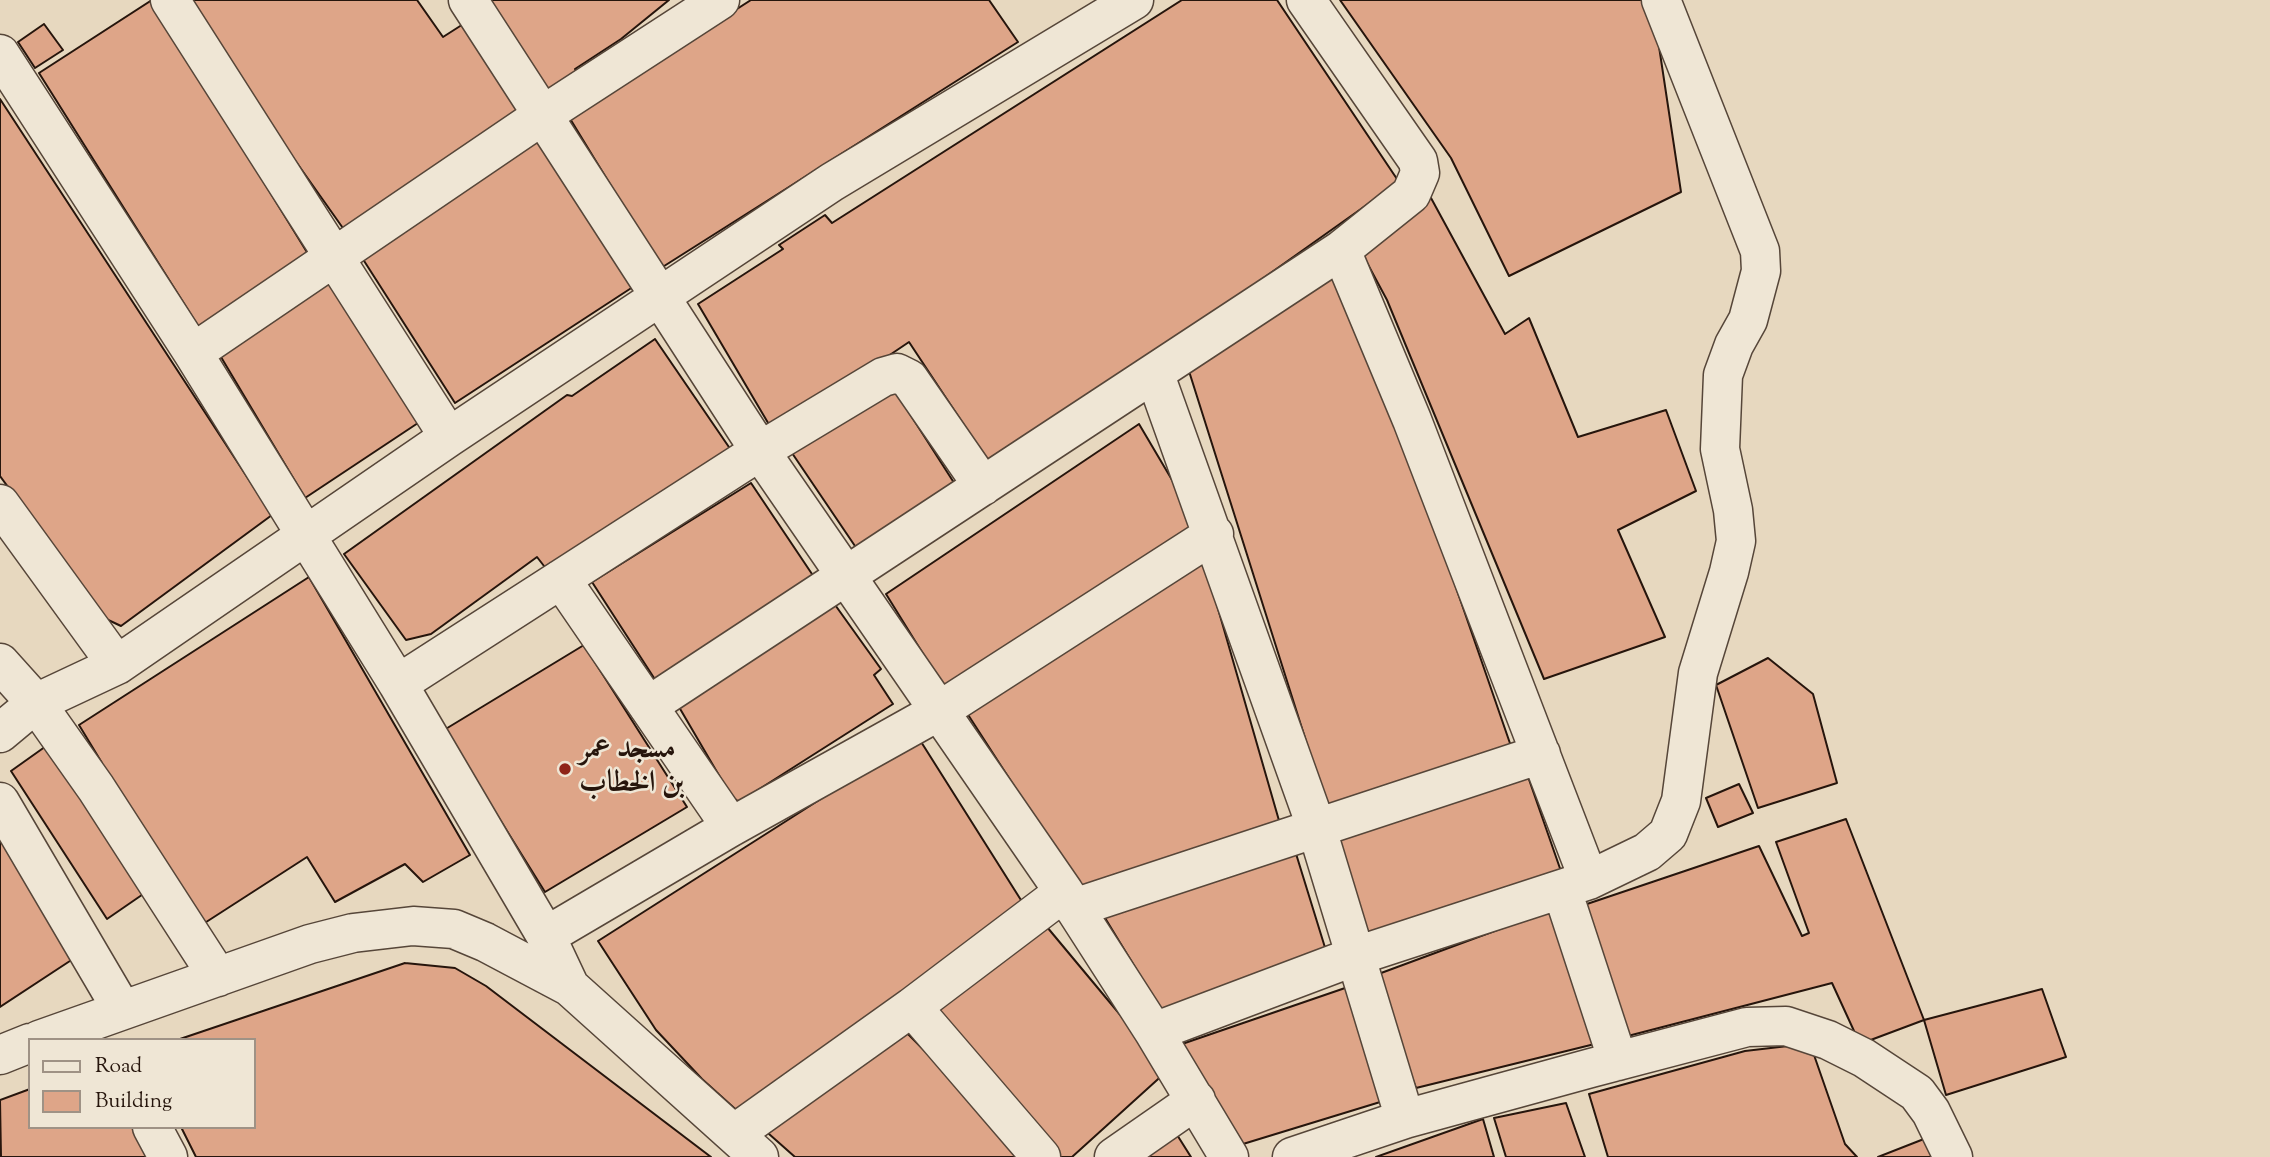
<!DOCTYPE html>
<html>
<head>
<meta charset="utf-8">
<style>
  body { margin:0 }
  #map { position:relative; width:2270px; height:1157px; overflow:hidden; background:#e7d8bf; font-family:"Sorts Mill Goudy",serif }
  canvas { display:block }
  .legend { position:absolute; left:28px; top:1038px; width:228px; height:91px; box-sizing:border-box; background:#efe6d5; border:2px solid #9f9285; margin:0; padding:9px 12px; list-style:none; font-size:21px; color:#26150c }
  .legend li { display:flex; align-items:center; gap:14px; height:35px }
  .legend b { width:35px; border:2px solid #9f9285 }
</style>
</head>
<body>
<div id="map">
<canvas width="2270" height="1157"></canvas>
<ul class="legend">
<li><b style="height:9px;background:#efe6d5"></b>Road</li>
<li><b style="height:19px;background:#dea588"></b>Building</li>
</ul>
</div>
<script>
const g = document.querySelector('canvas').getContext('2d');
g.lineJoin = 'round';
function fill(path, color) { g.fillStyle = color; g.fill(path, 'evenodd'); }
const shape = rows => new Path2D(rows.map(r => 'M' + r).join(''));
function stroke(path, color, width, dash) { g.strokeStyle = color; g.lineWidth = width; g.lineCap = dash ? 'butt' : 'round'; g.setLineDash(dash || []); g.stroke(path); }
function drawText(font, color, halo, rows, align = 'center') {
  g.font = font + ' "Sorts Mill Goudy",Amiri,serif'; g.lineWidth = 5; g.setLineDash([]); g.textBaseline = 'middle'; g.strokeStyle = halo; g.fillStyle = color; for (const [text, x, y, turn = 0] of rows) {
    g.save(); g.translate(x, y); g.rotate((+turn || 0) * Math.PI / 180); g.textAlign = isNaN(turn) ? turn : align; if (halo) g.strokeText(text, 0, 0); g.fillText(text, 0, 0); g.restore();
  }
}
const building = shape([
  [152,0,313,262,198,326,39,73,152,0],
  [192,0,417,0,443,37,468,21,534,111,345,231,282,142,192,0],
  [488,0,669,0,621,39,575,69,579,75,546,93,488,0],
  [751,0,989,0,1018,42,661,268,569,117,751,0],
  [1182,0,1277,0,1399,182,1179,338,987,460,909,342,774,433,698,304,783,249,779,245,825,215,832,223,1182,0],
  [1340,0,1652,0,1681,192,1509,276,1451,158,1340,0],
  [44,24,63,50,35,68,18,42,44,24],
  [0,99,272,515,121,626,104,618,0,476,0,99],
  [545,135,639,283,455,403,359,253,545,135],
  [1431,198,1505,334,1529,318,1578,437,1666,410,1696,491,1618,530,1665,637,1544,679,1387,300,1358,246,1431,198],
  [1331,272,1414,466,1513,752,1330,817,1188,368,1331,272],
  [327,278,418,423,305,498,218,352,327,278],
  [655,339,733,453,551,575,537,557,431,634,406,640,344,554,567,395,572,396,655,339],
  [894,389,958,489,857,549,792,453,894,389],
  [1139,424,1201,529,946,691,886,594,1139,424],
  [751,483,816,580,656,681,592,582,751,483],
  [1202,553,1280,824,1085,896,965,710,1202,553],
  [309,577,470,855,423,882,405,864,335,902,307,857,200,926,96,767,102,763,79,725,309,577],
  [833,602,881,669,874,675,893,704,739,802,731,796,679,707,833,602],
  [584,645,687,807,545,892,444,730,584,645],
  [1768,658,1813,694,1837,783,1758,808,1716,685,1768,658],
  [918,737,1026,908,743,1116,702,1079,656,1030,598,941,918,737],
  [56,739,152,888,107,919,11,771,56,739],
  [1525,768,1563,877,1370,939,1333,830,1525,768],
  [1739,784,1753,813,1718,827,1706,798,1739,784],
  [1846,819,1924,1020,1860,1044,1832,983,1624,1037,1581,906,1759,846,1802,936,1809,933,1776,842,1846,819],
  [0,840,23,871,76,957,0,1007,0,840],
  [1293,844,1327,954,1161,1010,1102,913,1293,844],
  [1562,906,1607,1041,1416,1088,1373,976,1562,906],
  [1042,921,1167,1071,1072,1157,1058,1157,929,1005,1042,921],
  [405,963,455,968,486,986,711,1157,196,1157,181,1127,254,1127,254,1040,177,1040,405,963],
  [1348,987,1390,1099,1243,1144,1182,1044,1348,987],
  [2042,989,2066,1057,1946,1095,1924,1020,2042,989],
  [900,1026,1030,1157,795,1157,760,1126,900,1026],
  [1788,1046,1814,1055,1845,1144,1857,1157,1608,1157,1589,1094,1745,1051,1788,1046],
  [30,1089,30,1127,135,1127,152,1157,1,1157,0,1100,30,1089],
  [1566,1103,1585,1157,1506,1157,1494,1118,1566,1103],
  [1483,1119,1494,1157,1376,1157,1483,1119],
  [1174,1130,1191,1157,1134,1157,1174,1130],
  [1929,1137,1939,1157,1878,1157,1929,1137]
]);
fill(building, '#dea588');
stroke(building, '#26150c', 2);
const minor = shape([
  [170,0,449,437],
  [468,0,760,451,1064,892,1154,1032,1229,1157],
  [0,54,193,353,398,684,546,936,570,987],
  [1341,250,1412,420,1589,880],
  [193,353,543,115,720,0],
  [1155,375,1316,826,1405,1119],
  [0,504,117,665],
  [561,579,731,827],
  [0,663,36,703,96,788,218,977],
  [398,684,760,451,883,377,897,373,909,379,983,486],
  [648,706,1341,250,1411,194,1420,173,1418,161,1306,0],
  [0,733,36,703,117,665,449,437,832,182,1134,0],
  [0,802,121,1008],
  [1562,890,1618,1061],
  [1074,908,1541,754],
  [546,936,731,827,939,711,1214,534],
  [912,1007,1041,1157],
  [1154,1032,1353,957,1589,880,1647,852,1668,834,1681,801,1698,673,1729,572,1736,541,1733,510,1720,449,1723,375,1734,345,1748,320,1761,271,1760,251,1661,0],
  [39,1040,310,944,353,933,413,926,454,929,485,942,570,987,759,1157],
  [0,1055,30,1043],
  [152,1127,168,1157],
  [734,1134,912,1007,1064,892],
  [1114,1157,1196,1100],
  [1292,1157,1405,1119,1591,1068,1747,1027,1786,1026,1828,1040,1864,1058,1917,1093,1931,1112,1953,1157]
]);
stroke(minor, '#564639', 41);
stroke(minor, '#efe6d5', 38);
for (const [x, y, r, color] of [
  [565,769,7,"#8f2418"]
]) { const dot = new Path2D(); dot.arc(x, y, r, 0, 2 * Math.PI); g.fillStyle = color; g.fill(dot); stroke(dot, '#efe6d5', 2.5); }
drawText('bold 30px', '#26150c', '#efe6d5', [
  ["مسجد عمر",579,752],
  ["بن الخطاب",579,786]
], 'left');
</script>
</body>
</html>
